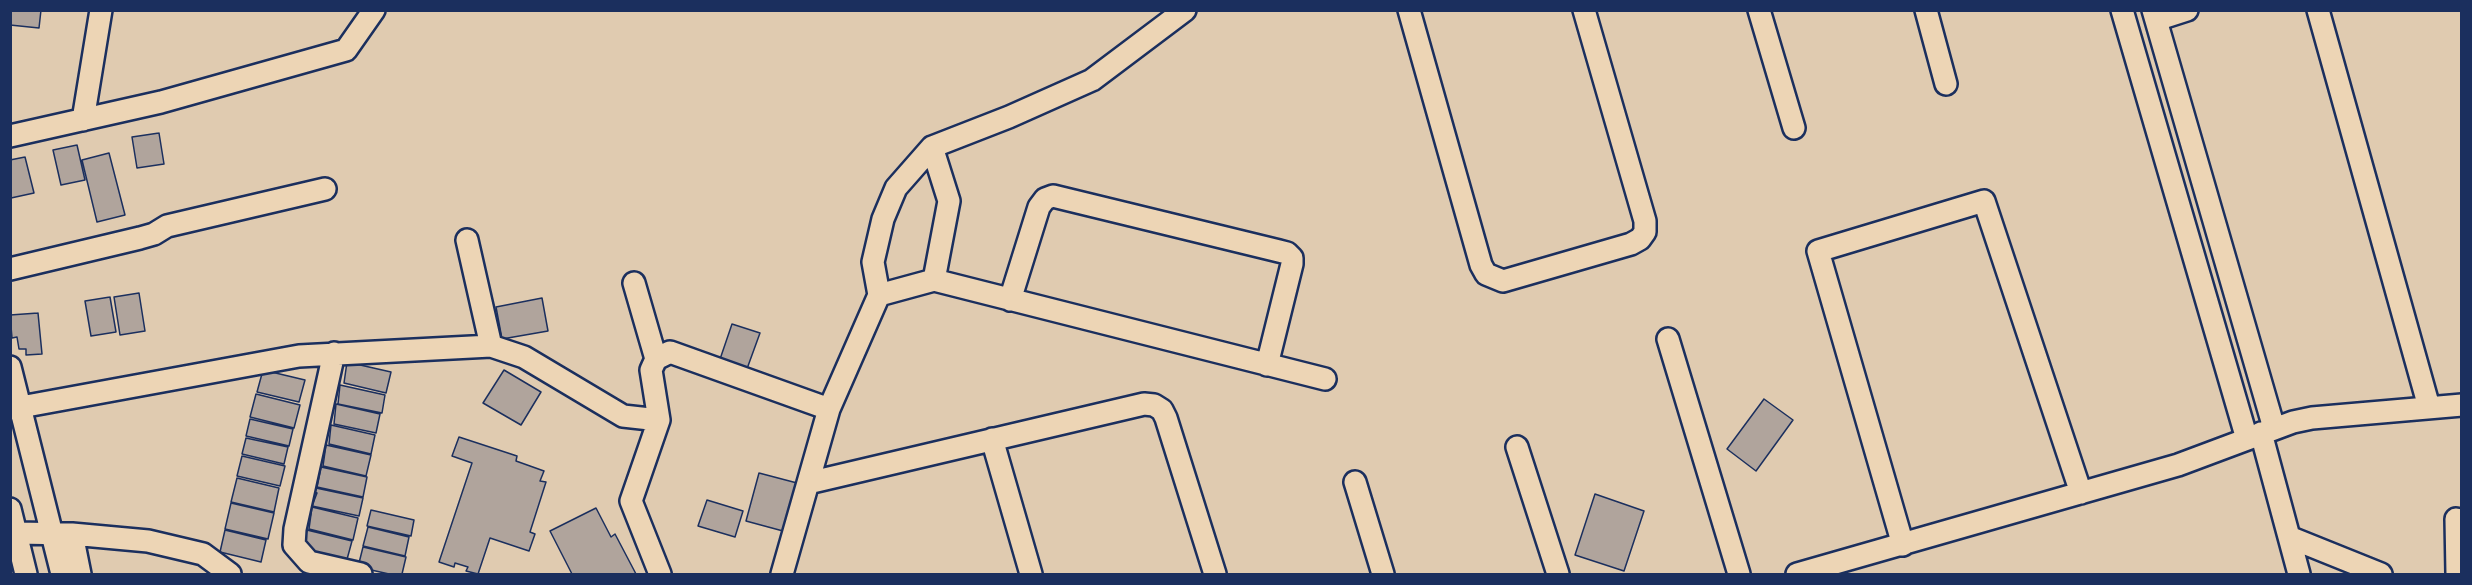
<!DOCTYPE html>
<html>
<head>
<meta charset="utf-8">
<style>
  body { margin:0 }
  #map { position:relative; width:2472px; height:585px; overflow:hidden; background:#e0cbb0; font-family:Delius,sans-serif }
  canvas { display:block }
  .frame { position:absolute; inset:0; border:12px solid #1b2f5e; pointer-events:none }
</style>
</head>
<body>
<div id="map">
<canvas width="2472" height="585"></canvas>
<div class="frame"></div>
</div>
<script>
const g = document.querySelector('canvas').getContext('2d');
g.lineJoin = 'round';
function fill(path, color) { g.fillStyle = color; g.fill(path, 'evenodd'); }
const shape = rows => new Path2D(rows.map(r => 'M' + r).join(''));
function stroke(path, color, width, dash) { g.strokeStyle = color; g.lineWidth = width; g.lineCap = dash ? 'butt' : 'round'; g.setLineDash(dash || []); g.stroke(path); }
const building = shape([
  [10,10,41,10,39,28,10,25,10,10],
  [159,133,164,164,137,168,132,137,159,133],
  [77,145,85,180,61,185,53,150,77,145],
  [109,153,125,215,97,222,82,160,109,153],
  [25,157,34,193,11,198,10,160,25,157],
  [139,293,145,331,120,335,114,297,139,293],
  [110,297,116,332,91,336,85,301,110,297],
  [542,298,548,331,502,339,496,307,542,298],
  [38,313,42,354,26,355,26,349,19,349,17,337,12,338,10,315,38,313],
  [732,324,760,333,744,377,717,368,732,324],
  [347,362,391,372,386,393,344,383,347,362],
  [263,370,305,380,299,402,257,392,263,370],
  [504,370,541,392,521,425,483,403,504,370],
  [340,385,385,395,382,413,338,404,340,385],
  [256,394,300,405,294,428,250,417,256,394],
  [1764,399,1793,420,1756,471,1727,449,1764,399],
  [336,404,380,414,376,433,334,424,336,404],
  [250,419,293,429,289,446,246,436,250,419],
  [331,425,375,435,371,454,329,444,331,425],
  [459,437,517,456,516,461,544,471,540,481,546,482,530,532,535,534,529,551,490,538,478,574,466,571,468,567,455,563,454,567,439,562,472,463,452,456,459,437],
  [246,438,288,447,284,464,242,454,246,438],
  [326,445,371,455,366,476,323,466,326,445],
  [242,456,285,466,280,486,237,476,242,456],
  [321,467,367,477,363,497,317,487,321,467],
  [759,473,797,483,783,531,746,521,759,473],
  [237,478,279,488,274,512,231,502,237,478],
  [316,488,363,498,359,516,312,506,317,493,315,492,316,488],
  [1595,494,1644,511,1624,571,1575,555,1595,494],
  [707,500,743,511,735,537,698,526,707,500],
  [231,503,274,513,268,539,225,529,231,503],
  [312,507,358,518,353,540,309,529,312,507],
  [596,508,611,537,615,534,636,574,572,574,550,531,596,508],
  [371,510,414,520,411,536,367,526,371,510],
  [368,527,409,537,405,556,363,546,368,527],
  [225,530,266,540,261,562,220,552,225,530],
  [307,530,352,541,346,563,301,552,307,530],
  [363,547,406,557,402,574,389,574,358,567,363,547]
]);
fill(building, '#b0a49c');
stroke(building, '#1b2f5e', 1.5);
const minor = shape([
  [1409,10,1481,265,1486,274,1503,281,1631,244,1640,239,1645,232,1645,221,1584,10],
  [1759,10,1794,128],
  [1926,10,1946,84],
  [2122,10,2247,439],
  [2153,10,2274,428],
  [2318,10,2429,407],
  [2156,20,2187,10],
  [83,120,101,10],
  [10,136,161,102,346,50,374,10],
  [932,147,1009,117,1092,80,1185,10],
  [467,240,491,346],
  [10,269,140,238,154,234,167,226,325,189],
  [934,280,1325,379],
  [634,283,656,359],
  [1010,300,1039,207,1045,199,1053,196,1279,251,1287,253,1292,258,1292,264,1267,365],
  [1668,339,1739,574],
  [334,353,295,529,294,545,309,562,361,574],
  [10,367,62,574],
  [10,409,299,356,491,346,524,357,623,416,659,420,651,370,656,359,670,352,829,409],
  [659,420,631,501,660,574],
  [2261,433,2299,574],
  [992,439,1031,574],
  [1517,447,1558,574],
  [1355,482,1383,574],
  [808,483,1144,404,1154,405,1162,410,1166,418,1215,574],
  [10,509,26,574],
  [16,533,72,534,148,541,203,554,230,574],
  [72,534,80,574],
  [2289,537,2381,574],
  [1903,545,1818,251,1984,201,2081,493],
  [782,574,829,409,879,295,873,262,883,219,896,188,932,147,949,201,934,280,879,295],
  [1797,574,2178,465,2293,422,2312,418,2462,405],
  [2457,574,2456,519,2462,520]
]);
stroke(minor, '#1b2f5e', 26);
stroke(minor, '#edd5b5', 21);
</script>
</body>
</html>
